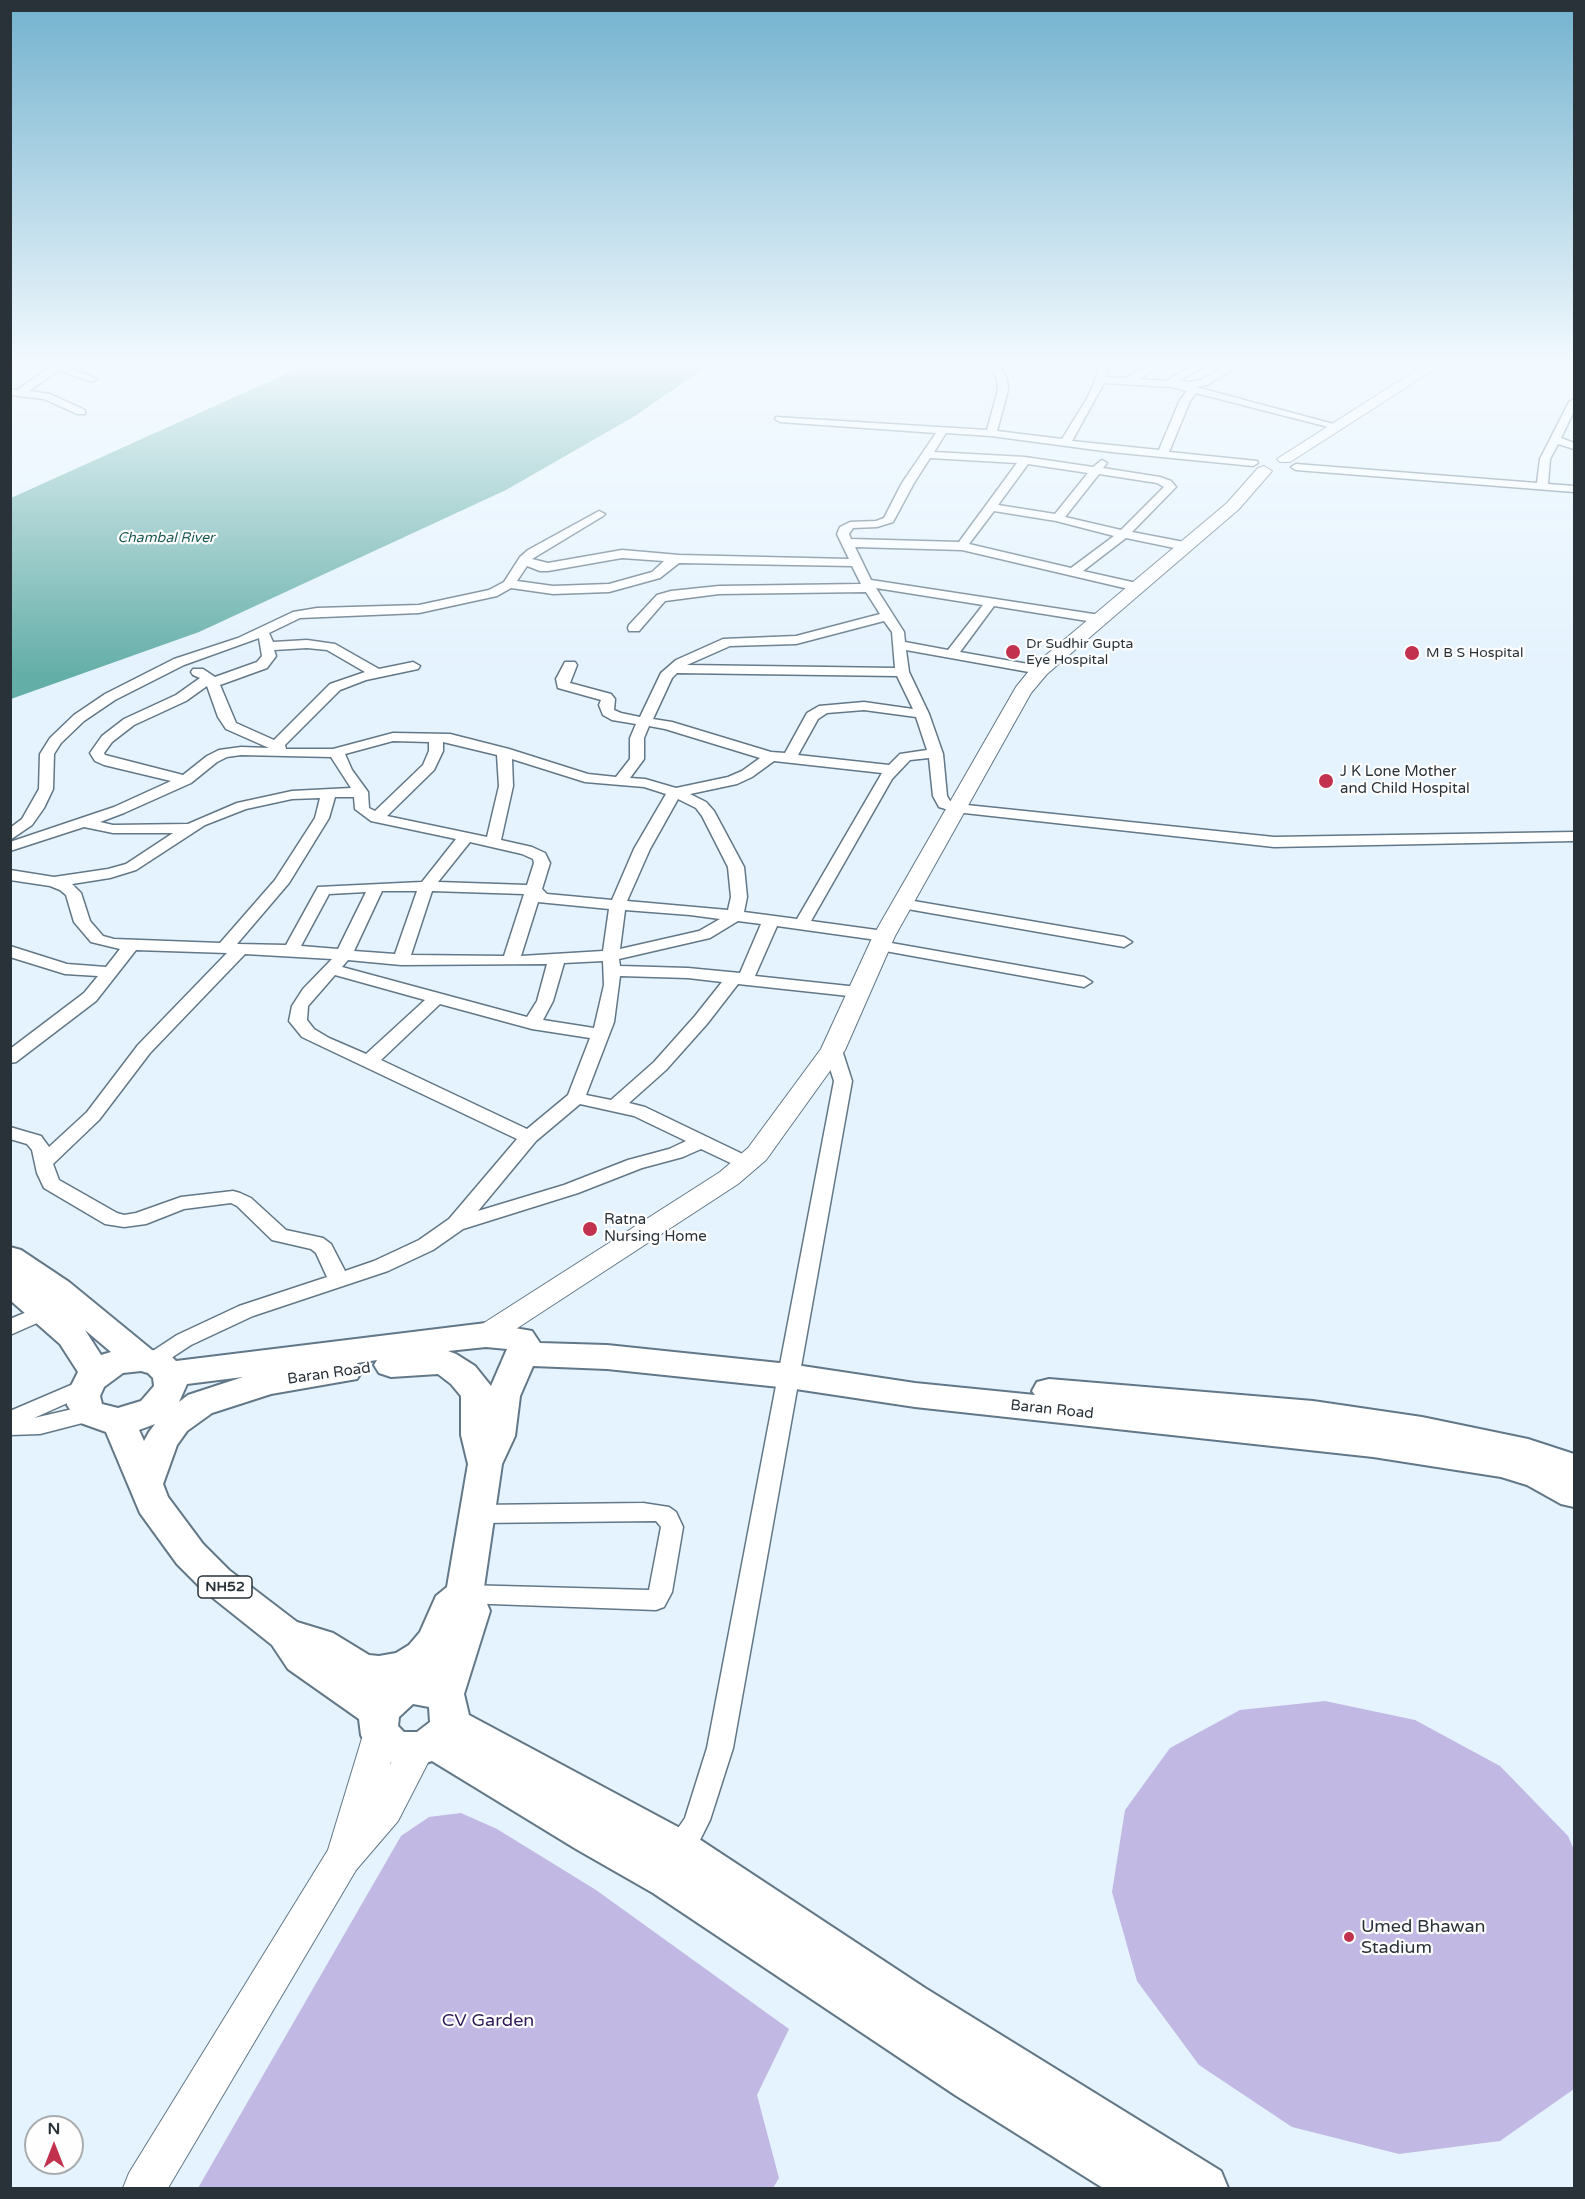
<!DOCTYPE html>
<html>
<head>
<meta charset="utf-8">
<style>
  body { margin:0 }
  #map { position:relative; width:1585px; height:2199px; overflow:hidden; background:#e5f3fe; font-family:"Varela Round",sans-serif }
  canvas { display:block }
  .frame { position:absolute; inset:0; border:12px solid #293239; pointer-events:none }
  .north { position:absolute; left:24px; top:2115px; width:60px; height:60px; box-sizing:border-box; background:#fefefe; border:2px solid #a9acaf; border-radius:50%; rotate:0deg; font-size:16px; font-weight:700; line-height:24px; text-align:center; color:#293239 }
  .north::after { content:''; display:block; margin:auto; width:21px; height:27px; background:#c2324f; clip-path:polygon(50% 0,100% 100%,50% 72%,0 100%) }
</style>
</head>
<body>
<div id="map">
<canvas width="1585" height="2199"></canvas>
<div class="frame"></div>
<div class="north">N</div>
</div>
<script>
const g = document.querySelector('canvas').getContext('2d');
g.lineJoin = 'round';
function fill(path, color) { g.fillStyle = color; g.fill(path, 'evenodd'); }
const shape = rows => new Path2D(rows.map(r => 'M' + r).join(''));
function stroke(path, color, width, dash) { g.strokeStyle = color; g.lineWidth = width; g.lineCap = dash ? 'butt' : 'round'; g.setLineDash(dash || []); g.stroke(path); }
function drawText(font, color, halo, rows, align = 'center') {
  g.font = font + ' "Varela Round",sans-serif'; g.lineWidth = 4.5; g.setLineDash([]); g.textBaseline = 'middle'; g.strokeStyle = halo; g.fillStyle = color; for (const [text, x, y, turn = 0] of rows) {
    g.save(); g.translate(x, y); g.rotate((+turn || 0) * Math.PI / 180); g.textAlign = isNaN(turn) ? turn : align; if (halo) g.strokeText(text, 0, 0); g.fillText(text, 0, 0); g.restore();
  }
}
fill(shape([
  [1325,1701,1415,1720,1500,1766,1568,1836,1574,1850,1574,2089,1500,2141,1399,2154,1292,2127,1199,2065,1137,1981,1112,1892,1125,1810,1170,1748,1240,1710],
  [461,1813,497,1829,596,1890,789,2029,757,2095,779,2178,773,2188,198,2188,401,1836,429,1817]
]), '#c1b8e3');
fill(shape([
  [301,367,706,367,635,416,506,490,199,632,11,699,11,498]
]), '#64aea8');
const street = shape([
  [50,367,69,367,97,379,92,382,59,370,29,391,50,394,85,410,85,414,77,414,44,399,10,395,10,389,17,390,50,367],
  [990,367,1000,367,1007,379,1008,390,997,431,1062,439,1088,397,1099,371,1096,367,1106,367,1109,371,1106,377,1125,378,1147,367,1160,367,1139,379,1166,381,1190,367,1203,367,1179,381,1191,382,1200,380,1224,367,1237,367,1207,385,1196,387,1341,426,1336,429,1196,393,1190,401,1169,452,1257,461,1258,463,1253,466,1111,452,991,436,946,433,934,452,1025,457,1093,467,1102,460,1107,463,1103,468,1160,477,1171,481,1176,487,1174,489,1132,532,1184,542,1190,546,1184,550,1126,538,1083,571,1141,584,1143,587,1137,591,962,550,855,547,871,580,1100,615,1106,619,1100,623,994,606,960,652,1045,667,1047,670,1040,674,906,650,909,672,929,714,943,754,947,796,950,801,957,804,1274,837,1574,832,1574,841,1274,847,955,812,939,807,933,796,929,758,910,760,892,779,811,921,884,931,892,936,890,939,884,941,777,926,755,976,858,987,864,988,866,992,864,996,858,997,738,984,707,1024,666,1070,629,1103,645,1107,753,1159,755,1163,753,1167,739,1167,701,1149,683,1157,642,1168,578,1193,463,1229,433,1250,388,1271,253,1316,191,1345,159,1366,152,1368,145,1366,142,1361,145,1356,177,1335,239,1306,327,1277,316,1253,311,1249,272,1240,237,1206,231,1203,184,1209,146,1224,124,1227,105,1224,44,1188,37,1173,32,1150,27,1144,10,1139,10,1127,41,1136,49,1147,87,1112,138,1045,227,953,136,950,96,1001,16,1062,10,1063,10,1049,84,993,98,976,65,974,10,957,10,946,67,964,106,967,120,949,91,942,74,922,66,895,60,890,50,886,10,880,10,870,54,877,108,869,126,864,173,833,113,833,84,827,10,851,10,842,114,807,171,781,104,765,95,761,90,753,102,736,124,719,176,695,200,678,193,675,191,672,193,669,203,669,215,677,257,662,262,656,259,638,184,665,115,700,84,721,61,743,54,754,53,789,44,808,32,825,10,840,10,828,22,819,39,789,40,754,50,738,74,715,105,694,174,659,238,638,293,612,317,608,419,605,489,590,504,582,520,557,528,550,599,511,605,514,603,516,532,559,548,563,622,550,679,555,849,559,837,534,840,527,850,522,876,521,884,518,902,483,936,433,780,422,775,419,776,417,987,430,998,390,997,379,990,367],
  [1104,383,1171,387,1187,391,1180,400,1159,450,1072,441,1104,383],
  [930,458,1017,463,959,542,851,539,849,534,853,528,877,527,893,522,914,483,930,458],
  [1028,464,1088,473,1055,514,998,505,1028,464],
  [1099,474,1157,483,1164,487,1121,530,1065,517,1099,474],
  [994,511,1056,521,1114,536,1071,568,969,544,994,511],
  [622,558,664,561,652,572,609,584,553,586,517,581,527,566,540,571,548,571,622,558],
  [679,563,852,566,861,584,719,586,671,591,657,595,629,625,628,628,629,631,639,631,665,601,719,594,866,592,880,614,796,636,723,639,676,660,661,673,640,717,621,713,614,710,615,699,611,694,570,683,577,665,575,662,565,662,556,679,558,688,601,700,599,705,603,715,612,720,636,724,630,738,630,759,616,777,588,774,509,749,450,734,393,733,333,749,286,749,285,745,340,690,366,680,418,669,420,666,413,662,379,669,335,644,307,640,273,642,269,633,300,618,419,613,497,596,511,588,553,594,609,592,660,578,679,563],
  [876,588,983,605,948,650,905,642,904,632,876,588],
  [884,621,892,632,895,668,687,665,730,646,796,644,884,621],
  [307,648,327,650,365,672,330,684,274,740,236,723,220,685,267,668,276,656,274,650,307,648],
  [677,673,897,676,913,709,864,702,819,706,807,713,785,753,771,752,672,722,653,719,672,678,677,673],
  [207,686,218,717,226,729,269,748,241,747,219,750,207,756,183,775,105,755,104,753,112,742,134,725,186,701,207,686],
  [864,710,916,717,927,750,900,754,889,765,798,755,818,719,827,713,864,710],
  [649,726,665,729,760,758,742,771,728,777,676,788,645,779,630,778,644,759,644,738,649,726],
  [393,741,429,742,429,751,423,765,375,811,369,808,368,792,352,770,345,754,393,741],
  [443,742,497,755,499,786,487,837,387,816,434,770,443,751,443,742],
  [241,755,331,757,351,788,292,791,237,803,188,824,113,825,100,822,124,813,191,783,217,762,227,757,241,755],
  [512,759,585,782,644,787,666,794,634,849,612,900,547,894,542,889,550,863,545,853,532,847,501,840,513,786,512,759],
  [774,761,882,773,797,919,744,912,747,897,744,867,714,811,706,802,690,794,737,784,752,777,774,761],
  [335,797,354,797,355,809,371,821,456,839,422,882,318,887,286,945,237,944,289,883,329,818,335,797],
  [320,798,315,818,275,880,220,943,114,939,103,936,90,921,81,893,72,884,110,878,136,870,205,825,246,809,292,799,320,798],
  [678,799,696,808,702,816,728,867,731,897,728,910,627,901,650,849,678,799],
  [470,842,522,854,533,859,534,863,527,885,438,882,470,842],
  [382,891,417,891,395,954,354,951,382,891],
  [432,891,524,894,504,956,411,955,432,891],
  [366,892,338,949,301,946,329,894,366,892],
  [538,902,609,909,603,951,521,956,538,902],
  [625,910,690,915,720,919,699,931,620,949,625,910],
  [738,921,761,924,740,973,688,968,620,966,619,959,710,938,738,921],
  [245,954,332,959,303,989,292,1006,289,1021,302,1037,517,1139,449,1219,419,1240,374,1261,345,1271,331,1244,323,1238,286,1230,251,1198,240,1193,233,1191,181,1197,136,1213,124,1215,117,1213,59,1180,53,1164,99,1120,150,1053,245,954],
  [348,960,401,965,547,964,537,1001,527,1017,342,967,348,960],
  [603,961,604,985,594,1028,543,1020,553,1001,564,963,603,961],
  [335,975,425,1000,366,1054,329,1038,314,1029,307,1020,308,1006,335,975],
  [620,976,688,978,722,982,695,1016,654,1062,611,1100,586,1095,614,1022,620,976],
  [440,1004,532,1029,590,1038,568,1095,527,1129,381,1060,440,1004],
  [580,1104,634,1116,686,1141,669,1149,628,1160,564,1185,478,1211,536,1141,580,1104],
  [1574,399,1574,411,1561,438,1574,443,1574,449,1558,444,1550,459,1548,484,1574,486,1574,492,1296,470,1291,467,1296,464,1537,483,1540,459,1569,402,1574,399],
  [902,899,1124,937,1132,942,1124,947,896,907,894,904,902,899],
  [880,941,1084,977,1092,982,1084,987,874,949,872,946,874,943,880,941],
  [833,1045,839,1046,842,1050,852,1081,733,1748,710,1820,699,1842,683,1861,674,1865,665,1861,661,1853,685,1818,707,1748,834,1081,824,1050,827,1046,833,1045],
  [46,1304,53,1306,56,1311,53,1316,10,1335,10,1319,46,1304],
  [85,1379,92,1382,96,1387,92,1392,34,1418,90,1405,98,1407,101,1413,98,1419,40,1434,10,1435,10,1411,85,1379],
  [643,1503,669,1507,676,1512,683,1527,672,1592,664,1607,656,1610,464,1603,456,1601,452,1594,456,1587,464,1585,649,1590,661,1527,656,1521,478,1523,470,1520,467,1514,470,1508,478,1505,643,1503]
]);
const secondary = shape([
  [1421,367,1438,367,1290,462,1280,462,1277,459,1421,367],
  [1264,466,1272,471,1239,509,1047,674,1031,693,895,936,845,1050,766,1160,738,1184,496,1342,486,1345,476,1342,471,1335,476,1328,720,1172,748,1148,821,1049,873,936,1016,687,1033,666,1227,503,1258,468,1264,466],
  [381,1720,394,1724,399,1735,390,1765,404,1738,417,1734,430,1738,435,1749,398,1821,356,1870,168,2188,123,2188,129,2173,328,1850,363,1735,368,1724,381,1720]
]);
const primary = shape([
  [10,1247,21,1250,69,1282,152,1350,171,1356,176,1361,486,1323,532,1331,540,1343,607,1345,789,1364,915,1383,1035,1395,1032,1391,1037,1382,1049,1379,1313,1401,1422,1417,1528,1439,1574,1454,1574,1507,1561,1504,1527,1485,1501,1477,1373,1457,915,1407,789,1388,607,1369,533,1366,520,1396,515,1436,502,1464,483,1594,490,1611,464,1694,469,1715,693,1835,925,1988,1221,2171,1228,2188,1103,2188,955,2095,653,1893,576,1849,432,1761,417,1766,402,1766,376,1756,367,1747,361,1735,359,1719,288,1669,272,1645,203,1590,177,1564,140,1513,106,1432,78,1422,67,1405,66,1396,78,1372,60,1344,10,1300,10,1247],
  [85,1330,111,1352,101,1355,85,1330],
  [486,1347,507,1349,491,1386,475,1366,456,1354,448,1351,486,1347],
  [377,1360,374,1365,379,1373,391,1377,438,1374,451,1384,461,1396,461,1435,468,1464,447,1587,436,1596,420,1632,409,1645,396,1653,379,1656,369,1655,333,1633,297,1622,229,1570,203,1544,168,1497,163,1484,177,1445,187,1431,212,1413,271,1394,357,1379,362,1371,357,1363,377,1360],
  [141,1371,148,1373,153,1378,154,1386,141,1401,118,1408,102,1404,100,1396,104,1387,123,1373,141,1371],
  [243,1377,188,1395,179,1402,187,1384,243,1377],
  [155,1424,149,1432,144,1441,139,1430,155,1424],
  [413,1704,429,1707,430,1722,417,1732,404,1732,398,1726,399,1717,413,1704]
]);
stroke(street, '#627787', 3);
stroke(secondary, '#627787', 2);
stroke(primary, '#627787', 4);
fill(street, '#fff');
fill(secondary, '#fff');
fill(primary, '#fff');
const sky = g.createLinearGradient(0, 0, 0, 675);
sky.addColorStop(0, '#73b2ce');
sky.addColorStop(0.54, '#f3faff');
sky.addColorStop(1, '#f3faff00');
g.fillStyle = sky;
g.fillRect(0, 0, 1585, 675);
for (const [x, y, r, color] of [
  [1013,652,8,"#c2324f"],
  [1412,653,8,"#c2324f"],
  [1326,781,8,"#c2324f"],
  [590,1229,8,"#c2324f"],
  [1349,1937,6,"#c2324f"]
]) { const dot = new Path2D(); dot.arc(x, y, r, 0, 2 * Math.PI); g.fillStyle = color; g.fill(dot); stroke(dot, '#fefefe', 2); }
drawText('italic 14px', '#1b5a55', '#fefefe', [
  ["Chambal River",166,538]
]);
drawText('14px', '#293239', '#fefefe', [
  ["Dr Sudhir Gupta",1026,644],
  ["Eye Hospital",1026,660],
  ["M B S Hospital",1426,653]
], 'left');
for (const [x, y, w] of [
  [225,1587,54]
]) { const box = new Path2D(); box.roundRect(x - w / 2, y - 11, w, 22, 4.5); g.fillStyle = '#fefefe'; g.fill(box); stroke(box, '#293239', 1.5); }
drawText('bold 14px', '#293239', null, [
  ["NH52",225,1587]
]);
drawText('15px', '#293239', '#fefefe', [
  ["J K Lone Mother",1340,772],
  ["and Child Hospital",1340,789],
  ["Ratna",604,1220],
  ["Nursing Home",604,1237]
], 'left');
drawText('15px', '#293239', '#fefefe', [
  ["Baran Road",329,1374,-8],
  ["Baran Road",1052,1410,6]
]);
drawText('18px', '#293239', '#fefefe', [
  ["Umed Bhawan",1361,1927],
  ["Stadium",1361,1948]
], 'left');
drawText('18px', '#301b58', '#fefefe', [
  ["CV Garden",488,2021]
]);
</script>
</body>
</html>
